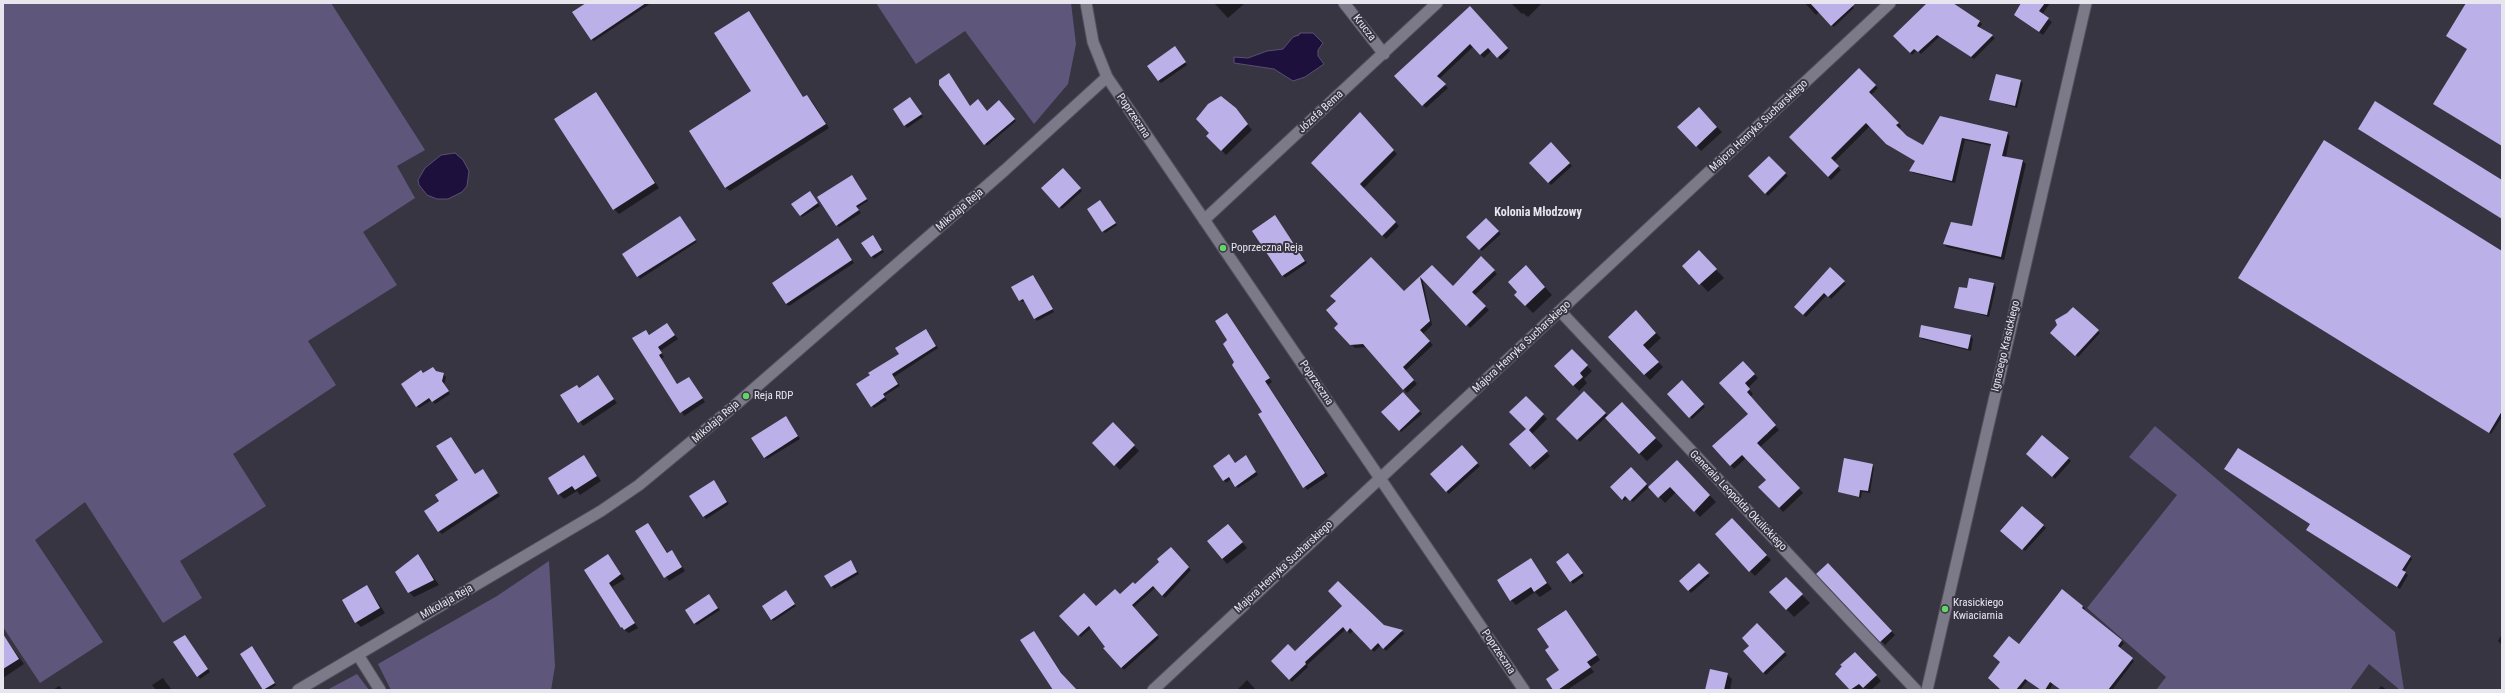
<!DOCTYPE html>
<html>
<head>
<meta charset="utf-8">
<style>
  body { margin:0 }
  #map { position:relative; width:2505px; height:693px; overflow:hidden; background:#383542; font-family:"Roboto Condensed",sans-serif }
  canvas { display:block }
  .frame { position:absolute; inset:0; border:4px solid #e7e6ef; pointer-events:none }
</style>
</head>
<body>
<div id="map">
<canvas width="2505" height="693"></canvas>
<div class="frame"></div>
</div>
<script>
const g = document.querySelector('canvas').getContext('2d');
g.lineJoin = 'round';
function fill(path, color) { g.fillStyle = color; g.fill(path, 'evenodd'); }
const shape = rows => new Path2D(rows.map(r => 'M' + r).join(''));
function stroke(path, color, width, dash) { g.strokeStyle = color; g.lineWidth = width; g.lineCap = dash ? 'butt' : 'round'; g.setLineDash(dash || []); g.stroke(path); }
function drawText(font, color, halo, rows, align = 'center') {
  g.font = font + ' "Roboto Condensed",sans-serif'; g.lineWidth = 4; g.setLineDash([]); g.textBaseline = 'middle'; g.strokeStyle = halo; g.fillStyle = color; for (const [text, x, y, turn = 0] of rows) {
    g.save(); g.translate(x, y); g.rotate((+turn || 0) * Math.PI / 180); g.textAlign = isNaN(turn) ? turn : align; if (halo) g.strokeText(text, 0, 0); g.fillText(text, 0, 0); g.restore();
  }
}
fill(shape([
  [3,3,331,3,425,150,397,166,415,198,363,232,397,285,308,341,336,385,233,454,266,506,180,561,202,598,163,623,85,502,35,540,103,642,40,683,3,627],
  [876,3,1071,3,1076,44,1068,84,1034,124,965,31,916,64],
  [2155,426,2395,632,2404,690,2400,690,2369,664,2350,690,2156,690,2166,677,2087,608,2177,495,2129,457],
  [549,561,555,666,551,690,391,690,378,664,497,596],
  [357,674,369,690,327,690]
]), '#5f577b');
const water = shape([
  [1300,33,1313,33,1323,43,1318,50,1318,56,1324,64,1305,77,1293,81,1274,69,1234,63,1234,57,1248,58,1267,51,1283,49,1293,37,1299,35,1300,33],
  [455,153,463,160,469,171,467,186,462,192,448,199,437,199,427,195,419,185,418,180,425,168,441,155,455,153]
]);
fill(water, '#1e103c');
stroke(water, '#5a5072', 1);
fill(shape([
  [588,3,651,3,594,41,591,39],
  [1214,3,1245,3,1228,18],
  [1511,3,1542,3,1528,17,1523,13,1522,14],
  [1805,3,1850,3,1854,8,1834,27,1819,12,1816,15],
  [1928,3,1953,3,1979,21,1982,24,1979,28,1995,38,1974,59,1940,36,1921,54,1917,50,1912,55,1894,36],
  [2023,3,2050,3,2042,15,2052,22,2043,35,2019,18],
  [1470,7,1510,51,1501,60,1492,50,1484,58,1473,47,1439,79,1448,88,1426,108,1396,76],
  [749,12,804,98,807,96,812,101,829,128,730,191,725,187,752,91],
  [1177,50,1187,65,1161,83,1158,80],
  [1859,69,1878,88,1871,95,1901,126,1899,129,1907,137,1923,146,1940,117,2007,133,2010,136,2006,157,2023,161,2026,164,2004,260,1947,247,1944,244,1973,227,1991,146,1965,140,1955,183,1913,173,1910,170,1916,161,1891,147,1870,126,1834,162,1841,170,1831,180,1790,137],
  [2020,81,2023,83,2017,108,1991,100],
  [596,94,659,188,619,214,614,209],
  [912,101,923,117,907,128,894,109],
  [1001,104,1016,121,987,146,970,107,987,112],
  [1235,108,1252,130,1226,155,1208,136],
  [1704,113,1722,132,1701,151,1679,127],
  [1363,117,1397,154,1363,189,1399,226,1386,239,1312,163],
  [2359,129,2502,181,2502,219,2361,131],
  [1551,143,1572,166,1551,185,1530,163],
  [1769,157,1788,176,1768,196,1749,176],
  [1063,170,1082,191,1062,209,1043,188],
  [854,178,868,201,857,208,861,213,839,227,837,225],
  [810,192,820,206,802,217,800,215],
  [1100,201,1117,225,1105,233,1103,231],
  [680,217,697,242,640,279,624,254],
  [1277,219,1307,263,1285,278,1283,275],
  [1486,219,1501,234,1482,251,1468,237],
  [838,239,854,263,789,306,786,304,818,254,817,252],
  [875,239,884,252,874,259,863,243],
  [1699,252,1724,278,1708,292,1684,266],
  [2502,252,2502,417,2491,434,2242,280],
  [1481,257,1497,274,1474,296,1489,310,1470,328,1422,277,1432,325,1423,334,1433,345,1405,371,1417,384,1407,393,1367,347,1355,348,1335,328,1404,292,1432,266,1453,288],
  [1830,268,1846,284,1831,299,1827,295,1806,317,1795,307],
  [1533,274,1552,295,1533,313,1525,305],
  [1035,278,1054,312,1037,321,1025,301,1022,302,1020,300],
  [1993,284,1996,287,1989,317,1955,307,1967,289],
  [2073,308,2100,333,2078,357,2051,333],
  [1636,312,1661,338,1647,351,1663,367,1650,380,1609,337],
  [1227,314,1272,382,1268,385,1328,476,1307,490,1236,363],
  [667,324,678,339,660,351,664,357,661,359,678,385,689,378,705,402,684,416,646,331,650,335],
  [1922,326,1971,336,1973,339,1971,351,1922,339,1920,336],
  [928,333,938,348,894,377,900,386,884,396,887,400,874,408,872,406,900,354],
  [1572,351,1592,371,1584,379,1587,383,1579,391,1555,366],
  [1747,366,1758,378,1748,388,1753,394,1750,397,1779,430,1760,447,1803,493,1783,512,1760,487,1767,480,1746,458,1734,469,1714,446,1749,414,1720,383],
  [1764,429,1768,433,1767,435,1762,430],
  [421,371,424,374,436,372,443,374,446,377,444,385,450,394,435,404,432,400,419,408,416,406],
  [598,377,617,403,583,426,562,396,577,386,580,389],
  [1682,381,1705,407,1692,419,1668,394],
  [1403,393,1422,414,1401,432,1382,412],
  [1584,393,1608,416,1622,403,1663,446,1647,461,1605,418,1580,442,1558,419],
  [1526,397,1547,419,1532,434,1550,456,1534,470,1511,444,1527,429],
  [788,419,800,439,767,459,765,457],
  [1113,424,1139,451,1120,470,1094,443],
  [2042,436,2071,461,2055,479,2029,456],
  [451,438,476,475,483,471,500,496,442,534,438,531,440,501,459,480],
  [1461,447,1480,466,1449,494,1431,474],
  [584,456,601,481,580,495,577,491,564,499,559,494],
  [1231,458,1235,464,1248,459,1258,475,1238,488,1231,479,1226,483,1214,466],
  [1677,462,1716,502,1700,517,1676,492,1665,503,1650,487],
  [1872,465,1874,467,1870,493,1862,492,1861,498,1839,492],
  [1631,469,1649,487,1633,502,1628,498,1624,501,1611,487],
  [716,484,729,504,706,519,691,497],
  [2022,507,2046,528,2025,551,2004,533],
  [1732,520,1771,560,1755,576,1750,571],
  [648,524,668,553,671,551,675,555,685,571,669,581,636,531],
  [1233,531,1247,548,1227,564,1208,541],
  [2310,532,2410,556,2412,559,2404,572,2408,575,2400,589],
  [1171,548,1191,570,1165,598,1155,588,1133,608,1159,638,1124,670,1104,648,1106,647,1091,628,1081,637,1061,616,1096,607,1120,595,1135,586,1161,562],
  [418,555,439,585,414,597,409,592,407,562],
  [608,555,625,579,612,587,638,628,629,633,621,628,585,570],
  [1570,556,1584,576,1573,584,1571,581],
  [1530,559,1552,589,1540,597,1535,592,1516,605,1511,600],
  [851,561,859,574,834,589,825,576],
  [1699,564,1710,576,1691,593,1680,581],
  [1828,564,1895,635,1885,645,1818,574],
  [1786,578,1810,603,1794,617,1770,592],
  [367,586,385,613,361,627,356,622],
  [788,594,796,606,774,621,771,619],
  [711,598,720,610,697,625,694,623],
  [1344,606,1383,626,1405,633,1386,651,1381,645,1374,652,1354,630,1350,634,1346,629,1307,665,1308,667,1292,682,1272,661,1295,653],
  [2083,606,2085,609,2083,611,2124,643,2119,649,2134,661,2112,690,2061,690,2053,684,2049,690,2041,690,2028,680,2020,690,2002,690,2019,646],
  [1566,611,1600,660,1590,667,1594,672,1567,690,1554,690,1560,670,1550,647],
  [1757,624,1787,655,1766,675,1744,651,1750,646],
  [1034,632,1065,678,1076,690,1054,690],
  [2502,634,2502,645,2498,641],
  [185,636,210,672,200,679,175,643],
  [5,638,24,664,3,678,3,640],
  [254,649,276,685,269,690,264,690],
  [1855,653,1881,681,1871,690,1865,688,1852,690,1836,674],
  [1727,674,1732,679,1730,690,1706,690],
  [163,678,165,681,172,690,156,690,152,685],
  [1247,680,1256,690,1237,690],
  [59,686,63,690,53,690],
  [2381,686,2387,690,2378,690]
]), '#0007');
fill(shape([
  [586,3,646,3,591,40,572,12],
  [1810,3,1856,3,1831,26],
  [1927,3,1953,3,1980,21,1977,26,1993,35,1971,57,1937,35,1918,52,1914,49,1910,53,1893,36],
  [2021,3,2045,3,2039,11,2049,18,2039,32,2014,15],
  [2466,3,2502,3,2502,146,2433,104,2467,49,2446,36],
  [1470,6,1508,48,1497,58,1488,48,1480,55,1470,44,1437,76,1446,84,1422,106,1394,76],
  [749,11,803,97,807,95,826,124,725,188,689,131,751,91,714,33],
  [1175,46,1186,62,1158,81,1147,66],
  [1859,68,1876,85,1869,92,1899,123,1896,125,1907,136,1923,145,1940,116,2008,132,2002,156,2023,160,2001,257,1943,244,1951,222,1972,226,1991,144,1962,138,1952,181,1909,171,1915,161,1886,144,1866,123,1831,158,1839,166,1828,177,1789,137],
  [949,73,970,106,978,99,987,111,999,100,1015,119,984,145,939,85,939,80],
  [1996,74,2021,80,2015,106,1989,100],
  [596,92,655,183,613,210,554,119],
  [1221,96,1236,108,1248,124,1221,151,1206,136,1209,133,1196,119,1208,104],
  [910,97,922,114,904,126,893,109],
  [2375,101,2502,180,2502,219,2358,129],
  [1699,107,1717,127,1696,147,1677,127],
  [1360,112,1394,150,1360,184,1396,222,1382,236,1311,163],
  [2324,140,2502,251,2502,411,2489,433,2238,278],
  [1551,142,1570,163,1548,183,1529,163],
  [1769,156,1786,173,1765,194,1748,176],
  [1063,168,1081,188,1059,208,1041,188],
  [852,175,867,199,856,206,859,210,836,226,817,197],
  [810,191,818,203,800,216,791,204],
  [1100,200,1116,223,1102,232,1087,209],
  [1275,215,1305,261,1282,276,1252,231],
  [680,216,696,240,637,277,622,254],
  [1486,218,1499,231,1479,250,1466,237],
  [873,235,882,250,871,257,861,243],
  [838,238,852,260,786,304,772,283],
  [1699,250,1717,269,1699,285,1682,266],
  [1481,256,1495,270,1472,292,1486,306,1466,326,1420,277,1430,321,1420,330,1430,341,1403,367,1414,380,1403,390,1363,344,1350,345,1334,328,1338,324,1326,310,1336,301,1330,296,1371,257,1404,291,1432,265,1453,286],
  [1526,265,1545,287,1525,306,1514,295,1517,292,1508,282],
  [1830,267,1845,281,1828,297,1824,293,1803,315,1794,307],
  [1033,275,1053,309,1034,319,1023,299,1019,301,1011,287],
  [1969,278,1994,283,1987,315,1954,308,1959,287,1967,288],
  [2073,307,2099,330,2075,356,2050,333,2057,325,2055,320,2067,313],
  [1636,310,1656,333,1643,345,1659,362,1644,375,1608,337],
  [1227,313,1270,378,1265,381,1325,473,1303,488,1258,414,1262,412,1232,365,1234,362,1223,344,1227,340,1215,321],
  [667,323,675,335,658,347,662,353,659,355,677,384,689,377,703,398,680,413,632,338,646,330,649,335],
  [1921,325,1971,335,1968,349,1919,337],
  [926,329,936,346,892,374,898,384,883,394,885,397,871,407,856,384,870,375,868,373,899,354,895,348],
  [1572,349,1588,365,1580,373,1583,377,1573,386,1554,366],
  [1743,361,1755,374,1745,383,1750,389,1747,392,1776,425,1757,443,1800,488,1779,508,1758,487,1766,480,1742,455,1730,466,1712,446,1748,414,1719,383],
  [433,367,436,371,444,373,442,381,449,391,432,402,429,398,416,407,401,384,421,370,423,373],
  [598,375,614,399,578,423,560,395,577,385,579,388],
  [1682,380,1704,404,1689,418,1667,394],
  [1584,391,1606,413,1577,440,1556,419],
  [1403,392,1420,411,1399,431,1381,412],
  [1526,396,1544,414,1529,430,1548,451,1530,467,1509,444,1526,429,1509,412],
  [1622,402,1656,438,1639,454,1605,418],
  [786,416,798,436,764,458,751,438],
  [1113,422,1135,445,1114,466,1092,443],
  [2042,435,2069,458,2052,477,2026,454],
  [451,437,475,474,483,469,498,493,438,532,424,511,439,501,435,495,458,480,436,446],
  [1462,445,1478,463,1446,492,1430,474],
  [2238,448,2411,556,2402,570,2406,572,2397,587,2306,530,2310,524,2224,469],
  [1229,454,1235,463,1246,455,1256,472,1235,487,1229,477,1223,481,1213,466],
  [584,455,597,476,575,490,572,486,558,495,548,478],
  [1844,458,1873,464,1868,491,1860,490,1859,497,1838,492],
  [1677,460,1710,495,1694,512,1670,487,1658,498,1648,487],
  [1631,467,1647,484,1630,501,1625,496,1622,500,1610,487],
  [714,480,727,502,703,517,689,496],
  [2022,506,2044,525,2022,550,2000,531],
  [1732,518,1767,555,1749,572,1715,534],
  [648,523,667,553,672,550,682,567,664,578,635,531],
  [1228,524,1243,542,1222,559,1207,541],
  [1171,547,1189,567,1162,596,1153,586,1132,605,1158,635,1121,668,1103,648,1105,647,1089,626,1078,636,1059,616,1084,593,1096,606,1115,589,1120,594,1133,582,1135,584,1159,562,1157,559],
  [1568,553,1583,573,1570,582,1556,562],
  [418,554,434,580,408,593,395,572],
  [608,554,621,574,609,583,635,623,624,630,622,627,621,628,584,570],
  [1531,558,1547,583,1534,592,1531,587,1510,601,1497,580],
  [851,560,857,572,831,587,824,576],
  [1699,563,1709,573,1688,591,1679,581],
  [1828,563,1892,631,1880,642,1816,574],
  [1786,577,1803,594,1786,610,1769,592],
  [1338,581,1384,625,1403,630,1383,649,1378,643,1371,650,1350,628,1347,632,1343,627,1305,662,1306,664,1289,680,1271,661,1288,644,1295,651,1342,606,1328,591],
  [367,585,380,608,355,623,342,600],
  [2062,589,2083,606,2082,608,2122,640,2118,646,2133,658,2108,690,2061,690,2050,682,2045,690,2041,690,2025,679,2016,690,2001,690,1988,678,2000,662,1993,656,2009,636,2019,644],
  [786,590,795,604,771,620,762,606],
  [709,594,718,608,694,624,685,610],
  [1566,610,1597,655,1587,662,1591,667,1558,690,1553,690,1546,679,1559,670,1545,650,1549,647,1537,629],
  [1757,623,1785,652,1763,673,1743,651,1749,646,1742,638],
  [1034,631,1061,673,1077,690,1053,690,1020,640],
  [3,634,19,659,3,669],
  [185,635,208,669,197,677,173,642],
  [252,646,275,683,263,690,240,654],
  [1855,652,1877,675,1863,688,1859,684,1850,690,1835,674,1842,666,1840,665],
  [1710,669,1728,673,1724,690,1705,690]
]), '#bcb0e9');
const minor = shape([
  [1086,3,1093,42,1107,77,1524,690],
  [1344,3,1384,54],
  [1204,220,1437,3],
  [1561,312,1916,690],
  [358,655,380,690],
  [298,690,601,511,639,485,733,407,1005,170,1107,77]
]);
const tertiary = shape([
  [1153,690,1890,3],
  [1927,690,2086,3]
]);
stroke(minor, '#53515c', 13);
stroke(tertiary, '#53515c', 13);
stroke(minor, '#7c7989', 11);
stroke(tertiary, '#7c7989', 11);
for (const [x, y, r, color] of [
  [1223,248,4,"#65d467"],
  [746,396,4,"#65d467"],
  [1945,609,4,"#65d467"]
]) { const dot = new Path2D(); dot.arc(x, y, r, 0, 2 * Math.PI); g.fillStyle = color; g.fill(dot); stroke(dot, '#383542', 1.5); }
drawText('11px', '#e7e6ef', '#383542', [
  ["Krucza",1364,28,52],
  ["Józefa Bema",1321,112,-43],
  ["Poprzeczna",1133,116,56],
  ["Majora Henryka Sucharskiego",1759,126,-43],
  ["Mikołaja Reja",960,210,-41],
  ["Ignacego Krasickiego",2006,346,-77],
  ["Majora Henryka Sucharskiego",1522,347,-43],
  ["Poprzeczna",1316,383,56],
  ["Mikołaja Reja",716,422,-41],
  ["Generała Leopolda Okulickiego",1738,501,46],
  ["Majora Henryka Sucharskiego",1284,567,-43],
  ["Mikołaja Reja",447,602,-30],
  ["Poprzeczna",1498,652,56]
]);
drawText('11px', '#e7e6ef', '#383542', [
  ["Poprzeczna Reja",1231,248],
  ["Reja RDP",754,396],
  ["Krasickiego",1953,603],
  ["Kwiaciarnia",1953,616]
], 'left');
drawText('bold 12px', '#e7e6ef', '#383542', [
  ["Kolonia Młodzowy",1538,213]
]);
</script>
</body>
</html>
